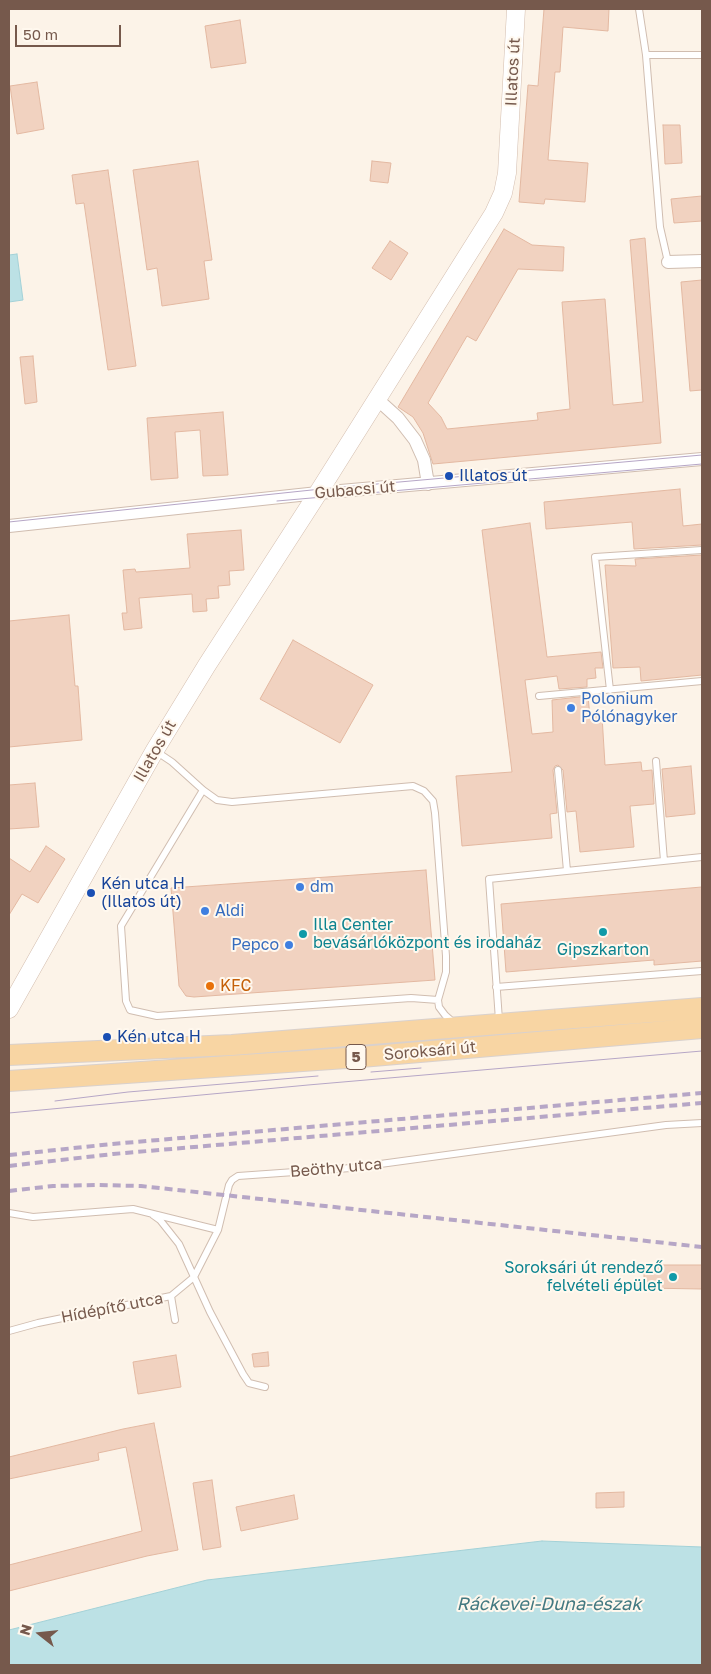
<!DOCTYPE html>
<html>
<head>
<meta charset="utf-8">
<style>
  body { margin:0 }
  #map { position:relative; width:711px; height:1674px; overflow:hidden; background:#fcf3e8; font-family:"Golos Text",sans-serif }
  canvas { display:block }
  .frame { position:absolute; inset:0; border:10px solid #76594c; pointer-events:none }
  .north { position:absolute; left:15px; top:1609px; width:50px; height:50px; -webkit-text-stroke:4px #fff8ee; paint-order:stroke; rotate:286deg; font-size:14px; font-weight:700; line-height:20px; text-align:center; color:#76594c }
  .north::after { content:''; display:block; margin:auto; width:18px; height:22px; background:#76594c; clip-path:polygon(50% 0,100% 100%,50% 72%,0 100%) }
  .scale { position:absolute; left:15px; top:25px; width:106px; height:22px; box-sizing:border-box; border:2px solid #76594c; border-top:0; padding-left:6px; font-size:15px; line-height:18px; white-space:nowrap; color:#76594c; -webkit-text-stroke:4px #fff8ee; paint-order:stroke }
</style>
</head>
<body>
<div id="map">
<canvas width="711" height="1674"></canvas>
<div class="frame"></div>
<div class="north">N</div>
<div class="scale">50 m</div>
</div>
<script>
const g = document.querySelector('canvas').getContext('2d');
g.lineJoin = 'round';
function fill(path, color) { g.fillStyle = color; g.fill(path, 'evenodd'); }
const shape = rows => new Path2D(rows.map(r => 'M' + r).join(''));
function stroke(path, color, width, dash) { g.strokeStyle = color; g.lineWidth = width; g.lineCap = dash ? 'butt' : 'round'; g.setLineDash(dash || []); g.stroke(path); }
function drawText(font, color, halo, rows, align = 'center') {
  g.font = font + ' "Golos Text",sans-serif'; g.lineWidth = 4; g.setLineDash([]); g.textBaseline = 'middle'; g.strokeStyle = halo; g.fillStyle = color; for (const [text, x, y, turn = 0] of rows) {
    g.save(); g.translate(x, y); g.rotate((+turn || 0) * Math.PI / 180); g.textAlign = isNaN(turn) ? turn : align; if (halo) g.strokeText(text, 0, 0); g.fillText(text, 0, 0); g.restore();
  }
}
const water = shape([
  [17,254,23,300,9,302,9,255,17,254],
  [542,1541,702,1547,702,1665,9,1665,9,1630,207,1580,542,1541]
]);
fill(water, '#bce1e5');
stroke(water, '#a3d1d7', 1);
const building = shape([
  [544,9,609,9,608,31,563,27,560,72,555,72,548,160,588,163,585,202,545,199,544,204,519,202,528,85,538,86,544,9],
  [240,20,246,63,211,68,205,26,240,20],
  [37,82,44,129,17,134,10,86,37,82],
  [663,125,680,125,682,163,665,164,663,125],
  [198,161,212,260,204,261,209,299,162,306,157,268,147,270,133,170,198,161],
  [372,161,391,163,388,183,370,181,372,161],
  [108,170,136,366,108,370,84,203,76,204,72,175,108,170],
  [702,196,702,221,674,223,671,199,702,196],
  [504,229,532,245,564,247,563,271,518,269,476,341,467,336,428,403,441,417,447,429,538,420,537,413,570,409,562,302,605,299,613,405,643,402,630,240,645,238,661,443,433,464,423,433,413,417,398,407,504,229],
  [390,241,408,253,391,280,372,268,390,241],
  [702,280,702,390,690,391,681,282,702,280],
  [33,356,37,402,25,404,20,357,33,356],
  [223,412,228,475,203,476,200,430,175,432,178,478,151,480,147,418,223,412],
  [680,489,683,526,702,524,702,545,634,549,632,522,546,529,544,502,680,489],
  [530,523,547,657,601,652,603,668,595,668,596,678,587,679,587,687,559,689,557,676,525,680,532,734,553,732,552,700,588,696,590,717,602,716,605,765,641,762,642,771,652,770,654,804,630,806,634,847,580,852,576,811,567,812,563,770,558,765,555,766,553,770,557,813,550,814,552,838,462,846,456,776,512,772,482,530,530,523],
  [241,530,244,570,229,571,230,585,218,586,219,598,206,599,207,611,193,612,192,594,139,598,142,628,124,630,122,613,127,613,123,570,135,569,136,572,190,568,187,534,241,530],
  [702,555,702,675,641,681,640,667,613,668,605,565,636,566,635,559,702,555],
  [69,615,75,686,78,686,82,740,9,747,9,621,69,615],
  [293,640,373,685,340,743,260,699,293,640],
  [691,766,695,814,666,817,662,769,691,766],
  [35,783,39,827,9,829,9,785,35,783],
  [46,846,65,859,38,903,22,894,9,915,9,858,30,872,46,846],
  [426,870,435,980,194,997,186,996,179,986,171,888,426,870],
  [702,887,702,961,654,965,654,960,506,972,501,904,702,887],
  [644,1265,702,1265,702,1289,644,1288,644,1265],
  [268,1352,269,1366,254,1367,252,1354,268,1352],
  [176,1355,181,1387,138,1394,133,1362,176,1355],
  [154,1423,178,1550,147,1556,9,1591,9,1565,142,1531,126,1447,98,1453,99,1460,9,1479,9,1457,123,1429,154,1423],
  [212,1480,221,1547,203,1550,193,1483,212,1480],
  [624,1492,624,1507,596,1508,596,1493,624,1492],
  [294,1495,298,1519,241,1531,236,1507,294,1495]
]);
fill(building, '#f1d2c0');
stroke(building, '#e3b8a1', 1);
const lane = shape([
  [639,9,646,55,660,227,668,262],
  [646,55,702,55],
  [610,690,595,557,702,550],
  [539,696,702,681],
  [157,752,172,762,203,790,217,800,232,802,413,786,424,791,433,801,435,813,446,956,446,972,438,1000,439,1007,445,1015,454,1023],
  [656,761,664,861],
  [558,770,567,871],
  [203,790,121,926,126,1001,130,1010,157,1016,411,998,438,1000],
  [496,987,702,971],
  [499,1020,489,879,702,857],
  [9,1213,33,1217,133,1209,218,1230,229,1185,232,1180,238,1176,351,1168,666,1125,702,1123],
  [153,1215,160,1220,179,1244,210,1312,243,1374,249,1383,265,1387],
  [171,1296,175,1320],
  [9,1331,38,1323,171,1296,194,1277,218,1230]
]);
const street = shape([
  [668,262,702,261],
  [377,399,398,418,415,440,424,460,428,484],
  [9,526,318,493,702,459]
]);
const secondary = shape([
  [9,1009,155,750,207,665,318,493,494,213,503,193,507,173,516,9]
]);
const primary = shape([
  [9,1055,232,1045,702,1008],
  [9,1081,361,1057,702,1028]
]);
stroke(lane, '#d0bdb0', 8);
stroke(street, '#d0bdb0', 14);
stroke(secondary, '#d3bdae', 19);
stroke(primary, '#d9d1cd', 22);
stroke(lane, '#fff', 6);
stroke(street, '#fff', 12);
stroke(secondary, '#fff', 18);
stroke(primary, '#f8d5a3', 20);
stroke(shape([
  [277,501,702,464],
  [9,522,321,489,702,455],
  [371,1072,421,1068],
  [55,1101,128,1092,318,1076],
  [9,1113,308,1085,702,1051]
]), '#b6a6c6', 1);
stroke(shape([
  [9,1155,112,1144,702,1093],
  [9,1166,113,1154,702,1103],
  [9,1191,53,1186,98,1185,141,1186,702,1247]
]), '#b6a6c6', 4, [8, 5]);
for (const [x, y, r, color] of [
  [449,476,5,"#1a4fb4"],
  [571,708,5,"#3f7fe0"],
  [300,887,5,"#3f7fe0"],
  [91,893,5,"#1a4fb4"],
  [205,911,5,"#3f7fe0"],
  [603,932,5,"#0f9aa8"],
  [303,934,5,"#0f9aa8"],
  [289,945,5,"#3f7fe0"],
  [210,986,5,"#e8710a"],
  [107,1037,5,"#1a4fb4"],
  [673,1277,5,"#0f9aa8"]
]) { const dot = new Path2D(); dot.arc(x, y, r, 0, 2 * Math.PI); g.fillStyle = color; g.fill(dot); stroke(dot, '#fff8ee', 2); }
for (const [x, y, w] of [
  [356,1057,20]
]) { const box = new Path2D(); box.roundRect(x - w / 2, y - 12.5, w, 25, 4); g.fillStyle = '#fff8ee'; g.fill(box); stroke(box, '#76594c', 1); }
drawText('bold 15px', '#76594c', null, [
  ["5",356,1057]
]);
drawText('16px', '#76594c', '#fff8ee', [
  ["Illatos út",513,72,-87],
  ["Gubacsi út",355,490,-5],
  ["Illatos út",155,751,-60],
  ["Soroksári út",430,1051,-5],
  ["Beöthy utca",336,1168,-5],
  ["Hídépítő utca",112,1308,-11]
]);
drawText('16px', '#164399', '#fff8ee', [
  ["Illatos út",459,476],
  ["Kén utca H",101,884],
  ["(Illatos út)",101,902],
  ["Kén utca H",117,1037]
], 'left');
drawText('16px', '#366cbe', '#fff8ee', [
  ["Polonium",581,699],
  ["Pólónagyker",581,717],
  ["dm",310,887],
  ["Aldi",215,911],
  ["Pepco",279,945,"right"]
], 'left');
drawText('16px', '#0d838f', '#fff8ee', [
  ["Illa Center",313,925],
  ["bevásárlóközpont és irodaház",313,943],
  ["Gipszkarton",603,950,"center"],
  ["Soroksári út rendező",663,1268,"right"],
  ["felvételi épület",663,1286,"right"]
], 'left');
drawText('16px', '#c56008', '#fff8ee', [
  ["KFC",220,986]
], 'left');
drawText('italic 18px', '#437981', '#fff8ee', [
  ["Ráckevei-Duna-észak",549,1604]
]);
</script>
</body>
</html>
